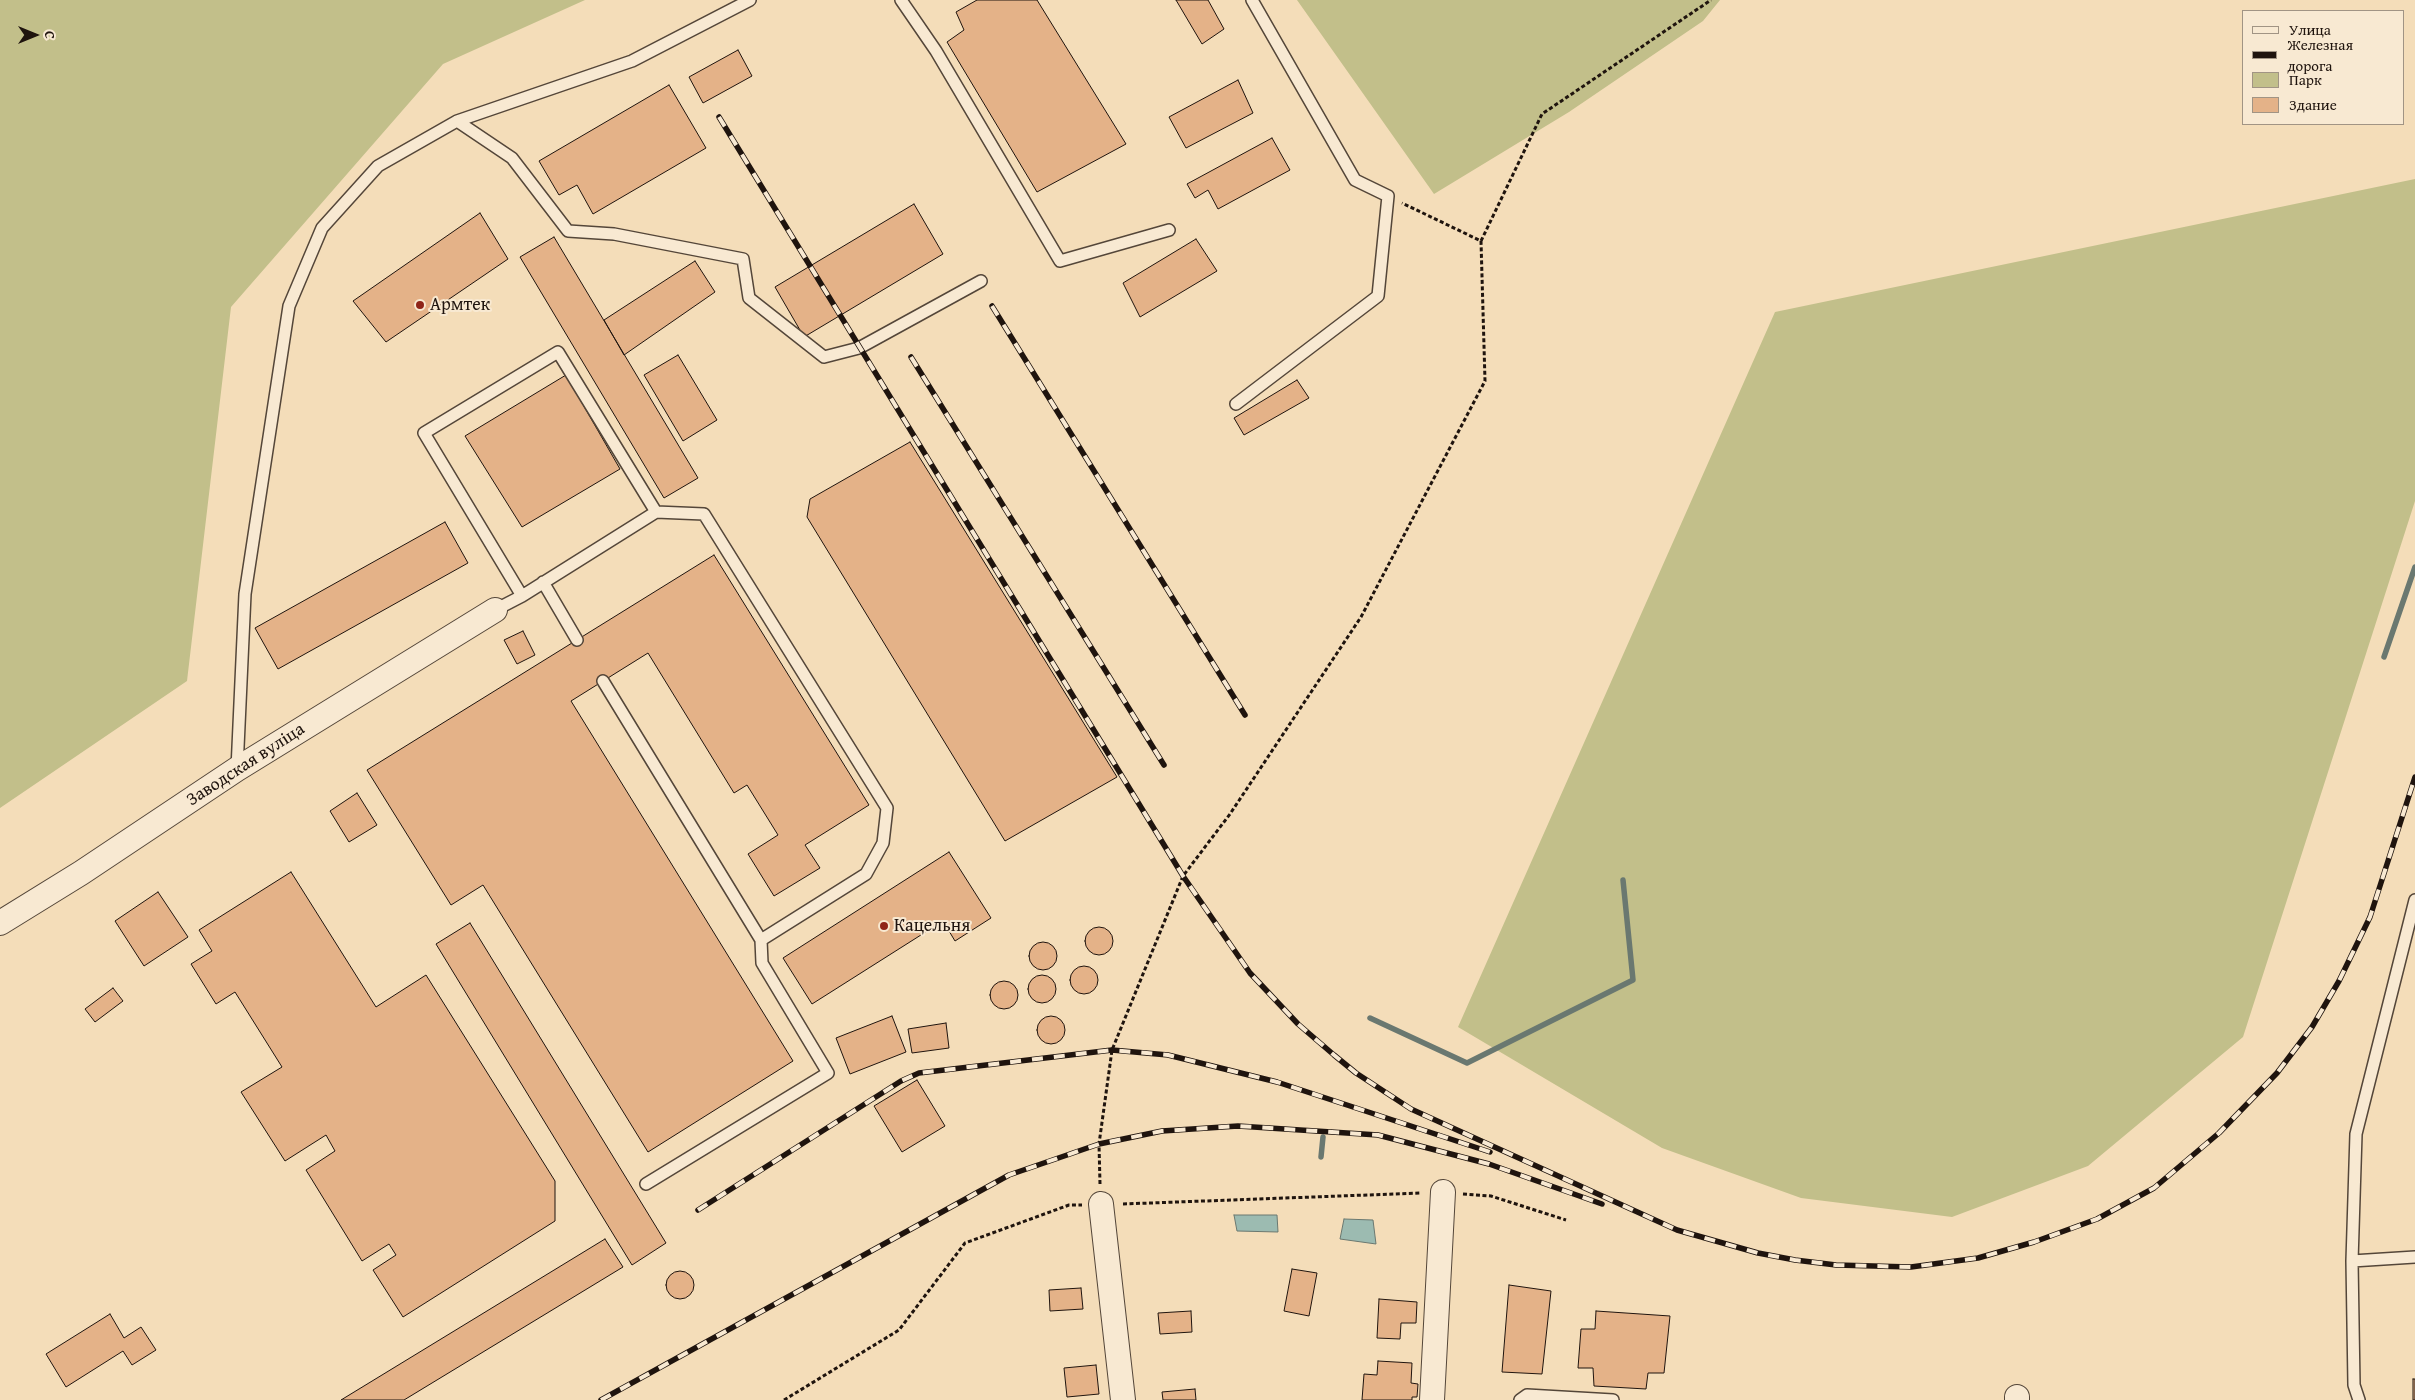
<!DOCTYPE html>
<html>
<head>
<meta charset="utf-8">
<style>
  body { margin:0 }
  #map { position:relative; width:2415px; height:1400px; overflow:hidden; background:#f4ddb9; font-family:"Gentium Book Plus",serif }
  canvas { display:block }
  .legend { position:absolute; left:2242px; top:10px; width:162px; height:115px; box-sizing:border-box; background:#f8e9d2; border:1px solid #a19484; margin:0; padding:6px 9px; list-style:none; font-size:15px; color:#1f140e }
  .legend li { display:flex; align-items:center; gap:10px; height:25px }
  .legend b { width:25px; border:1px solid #a19484 }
  .north { position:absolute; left:10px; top:10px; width:50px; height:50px; -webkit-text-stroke:4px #f8e9d2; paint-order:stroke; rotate:90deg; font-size:14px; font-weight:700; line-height:20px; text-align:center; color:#1f140e }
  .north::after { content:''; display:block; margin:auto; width:18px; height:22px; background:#1f140e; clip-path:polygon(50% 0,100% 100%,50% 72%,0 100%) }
</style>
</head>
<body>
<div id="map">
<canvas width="2415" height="1400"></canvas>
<ul class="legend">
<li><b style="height:6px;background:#f8e9d2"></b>Улица</li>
<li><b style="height:6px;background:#1f140e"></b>Железная дорога</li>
<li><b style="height:14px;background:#c2bf8a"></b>Парк</li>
<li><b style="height:14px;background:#e4b288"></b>Здание</li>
</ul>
<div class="north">С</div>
</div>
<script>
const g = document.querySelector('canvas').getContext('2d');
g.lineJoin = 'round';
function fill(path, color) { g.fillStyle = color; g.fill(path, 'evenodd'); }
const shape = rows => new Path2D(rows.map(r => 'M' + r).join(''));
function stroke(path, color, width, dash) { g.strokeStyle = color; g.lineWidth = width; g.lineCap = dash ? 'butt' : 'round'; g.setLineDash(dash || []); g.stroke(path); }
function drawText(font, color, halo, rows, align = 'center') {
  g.font = font + ' "Gentium Book Plus",serif'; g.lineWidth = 4; g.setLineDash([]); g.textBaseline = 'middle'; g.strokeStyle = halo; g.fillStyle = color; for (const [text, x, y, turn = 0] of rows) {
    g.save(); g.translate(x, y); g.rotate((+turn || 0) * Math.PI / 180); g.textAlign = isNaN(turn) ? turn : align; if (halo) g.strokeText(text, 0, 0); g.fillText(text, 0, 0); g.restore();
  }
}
fill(shape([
  [0,0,585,0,443,64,231,307,187,681,0,808],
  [1297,0,1720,0,1703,21,1569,112,1434,194],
  [2415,179,2415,501,2243,1037,2088,1166,1952,1217,1801,1198,1662,1148,1458,1027,1775,312]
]), '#c2bf8a');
const water = shape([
  [1234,1215,1277,1215,1278,1232,1237,1231,1234,1215],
  [1344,1219,1373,1220,1376,1244,1340,1239,1344,1219]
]);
fill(water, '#9cbbb1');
stroke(water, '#6a7870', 1);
stroke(shape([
  [2384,657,2415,567],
  [1370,1018,1467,1063,1633,980,1623,880],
  [1321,1157,1323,1137]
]), '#6a7870', 5.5);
const building = shape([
  [977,0,1037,0,1126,144,1037,192,947,42,964,30,956,12,977,0],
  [1176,0,1208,0,1224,29,1202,44,1176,0],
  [738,50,752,76,703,103,689,77,738,50],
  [1238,80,1253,113,1186,148,1169,117,1238,80],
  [669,85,706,148,593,214,577,185,559,195,539,161,669,85],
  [1272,138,1290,170,1218,209,1208,190,1195,198,1187,184,1272,138],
  [914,204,943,254,804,337,775,287,914,204],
  [480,213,508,259,386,342,353,301,480,213],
  [554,237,698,478,664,498,520,257,554,237],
  [1196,239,1217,271,1140,317,1123,283,1196,239],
  [695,261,715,292,624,355,604,320,695,261],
  [678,355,717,420,683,441,644,375,678,355],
  [566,375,620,469,522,527,465,436,566,375],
  [1297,380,1309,398,1244,435,1234,418,1297,380],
  [910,442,1117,777,1005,841,807,517,810,499,910,442],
  [445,522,468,563,278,669,255,628,445,522],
  [714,555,869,805,805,845,820,868,774,896,748,854,778,835,747,785,734,793,648,653,571,701,793,1061,648,1152,483,885,451,905,367,770,714,555],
  [523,631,535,655,517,664,504,640,523,631],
  [357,793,377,825,349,842,330,811,357,793],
  [949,852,991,918,955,941,943,921,812,1004,783,958,949,852],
  [291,872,376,1007,426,975,555,1181,555,1221,403,1317,373,1270,396,1255,389,1244,362,1261,306,1170,335,1151,326,1135,285,1161,241,1092,282,1067,235,992,216,1004,191,964,212,951,199,930,291,872],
  [158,892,188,937,144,966,115,921,158,892],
  [470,923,666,1243,632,1265,436,944,470,923],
  '1085 941a14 14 0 1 1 28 0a14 14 0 1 1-28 0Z',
  '1029 956a14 14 0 1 1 28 0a14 14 0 1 1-28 0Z',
  '1070 980a14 14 0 1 1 28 0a14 14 0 1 1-28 0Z',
  '1028 989a14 14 0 1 1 28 0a14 14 0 1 1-28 0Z',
  '990 995a14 14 0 1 1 28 0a14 14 0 1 1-28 0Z',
  [113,988,123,1001,95,1022,85,1009,113,988],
  '1037 1030a14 14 0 1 1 28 0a14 14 0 1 1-28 0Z',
  [892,1016,906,1052,850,1074,836,1038,892,1016],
  [946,1023,949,1048,912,1053,908,1029,946,1023],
  [917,1080,945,1126,902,1152,874,1106,917,1080],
  [605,1239,623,1267,404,1400,341,1400,605,1239],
  [1292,1269,1317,1273,1309,1316,1284,1311,1292,1269],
  '666 1285a14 14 0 1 1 28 0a14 14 0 1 1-28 0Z',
  [1509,1285,1551,1291,1542,1374,1502,1372,1509,1285],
  [1081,1288,1083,1309,1050,1311,1049,1290,1081,1288],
  [1379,1299,1417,1302,1416,1323,1401,1323,1400,1339,1377,1338,1379,1299],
  [1191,1311,1192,1332,1160,1334,1158,1313,1191,1311],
  [1596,1311,1670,1316,1664,1373,1648,1373,1646,1389,1594,1386,1593,1368,1578,1368,1581,1329,1595,1329,1596,1311],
  [110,1314,124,1338,141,1327,156,1350,132,1365,123,1351,66,1387,46,1354,110,1314],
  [1378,1361,1412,1363,1411,1383,1418,1384,1417,1397,1412,1397,1412,1400,1362,1400,1364,1374,1377,1375,1378,1361],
  [1096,1365,1099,1394,1067,1397,1064,1368,1096,1365],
  [2413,1379,2415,1379,2415,1400,2413,1400,2413,1379],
  [1195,1389,1196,1400,1163,1400,1162,1392,1195,1389]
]);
fill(building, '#e4b288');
stroke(building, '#1f140e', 1);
const lane = shape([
  [901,0,936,51,1060,261,1169,230],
  [457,121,512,158,568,231,614,234,743,259,749,298,824,357,859,348,981,281],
  [1236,404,1378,296,1388,196,1355,180,1252,0],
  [543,582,577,640],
  [495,610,522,596,656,512,558,352,424,433,522,596],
  [603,681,761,940,866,874,883,843,887,808,704,514,656,512],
  [237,769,245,594,289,306,322,228,378,166,457,121,632,61,750,0],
  [646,1184,828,1073,762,963,761,940],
  [2352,1261,2415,1257],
  [1520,1400,1527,1395,1613,1400],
  [2359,1400,2354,1385,2352,1261,2356,1134,2415,900]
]);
const street = shape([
  [0,923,81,873,237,769,495,610],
  [1101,1204,1123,1400],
  [1432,1400,1443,1192],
  [2017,1400,2017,1397]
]);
stroke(lane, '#544639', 14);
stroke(street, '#544639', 26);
stroke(shape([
  [1481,241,1542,114,1711,0],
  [1100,1184,1099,1144,1112,1050,1183,876,1230,814,1361,617,1485,381,1481,241,1402,203],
  [1463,1194,1491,1196,1566,1220],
  [1123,1204,1421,1193],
  [784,1400,899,1330,965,1243,1069,1205,1082,1205]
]), '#1f140e', 3, [4, 2.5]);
stroke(lane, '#f8e9d2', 11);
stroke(street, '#f8e9d2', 24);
const rail = shape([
  [719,117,1183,876,1250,973,1298,1024,1334,1055,1356,1073,1411,1109,1677,1230,1758,1253,1795,1260,1836,1265,1911,1267,1978,1258,2034,1242,2097,1219,2154,1188,2219,1133,2277,1073,2312,1027,2339,981,2370,917,2415,777],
  [992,306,1245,715],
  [911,357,1164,765],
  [698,1210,901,1081,919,1073,1112,1050,1168,1055,1277,1082,1490,1152],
  [601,1400,1009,1175,1099,1144,1162,1131,1238,1126,1378,1135,1489,1164,1602,1204]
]);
stroke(rail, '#1f140e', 5.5);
stroke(rail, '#f8e9d2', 4, [11]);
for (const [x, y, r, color] of [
  [420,305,5,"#8f2418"],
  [884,926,5,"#8f2418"]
]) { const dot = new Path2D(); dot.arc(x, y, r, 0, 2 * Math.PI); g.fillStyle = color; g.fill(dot); stroke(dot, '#f8e9d2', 2); }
drawText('18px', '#1f140e', '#f8e9d2', [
  ["Армтек",430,305],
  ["Кацельня",894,926]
], 'left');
drawText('18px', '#1f140e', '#f8e9d2', [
  ["Заводская вуліца",246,765,-33]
]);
</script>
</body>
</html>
